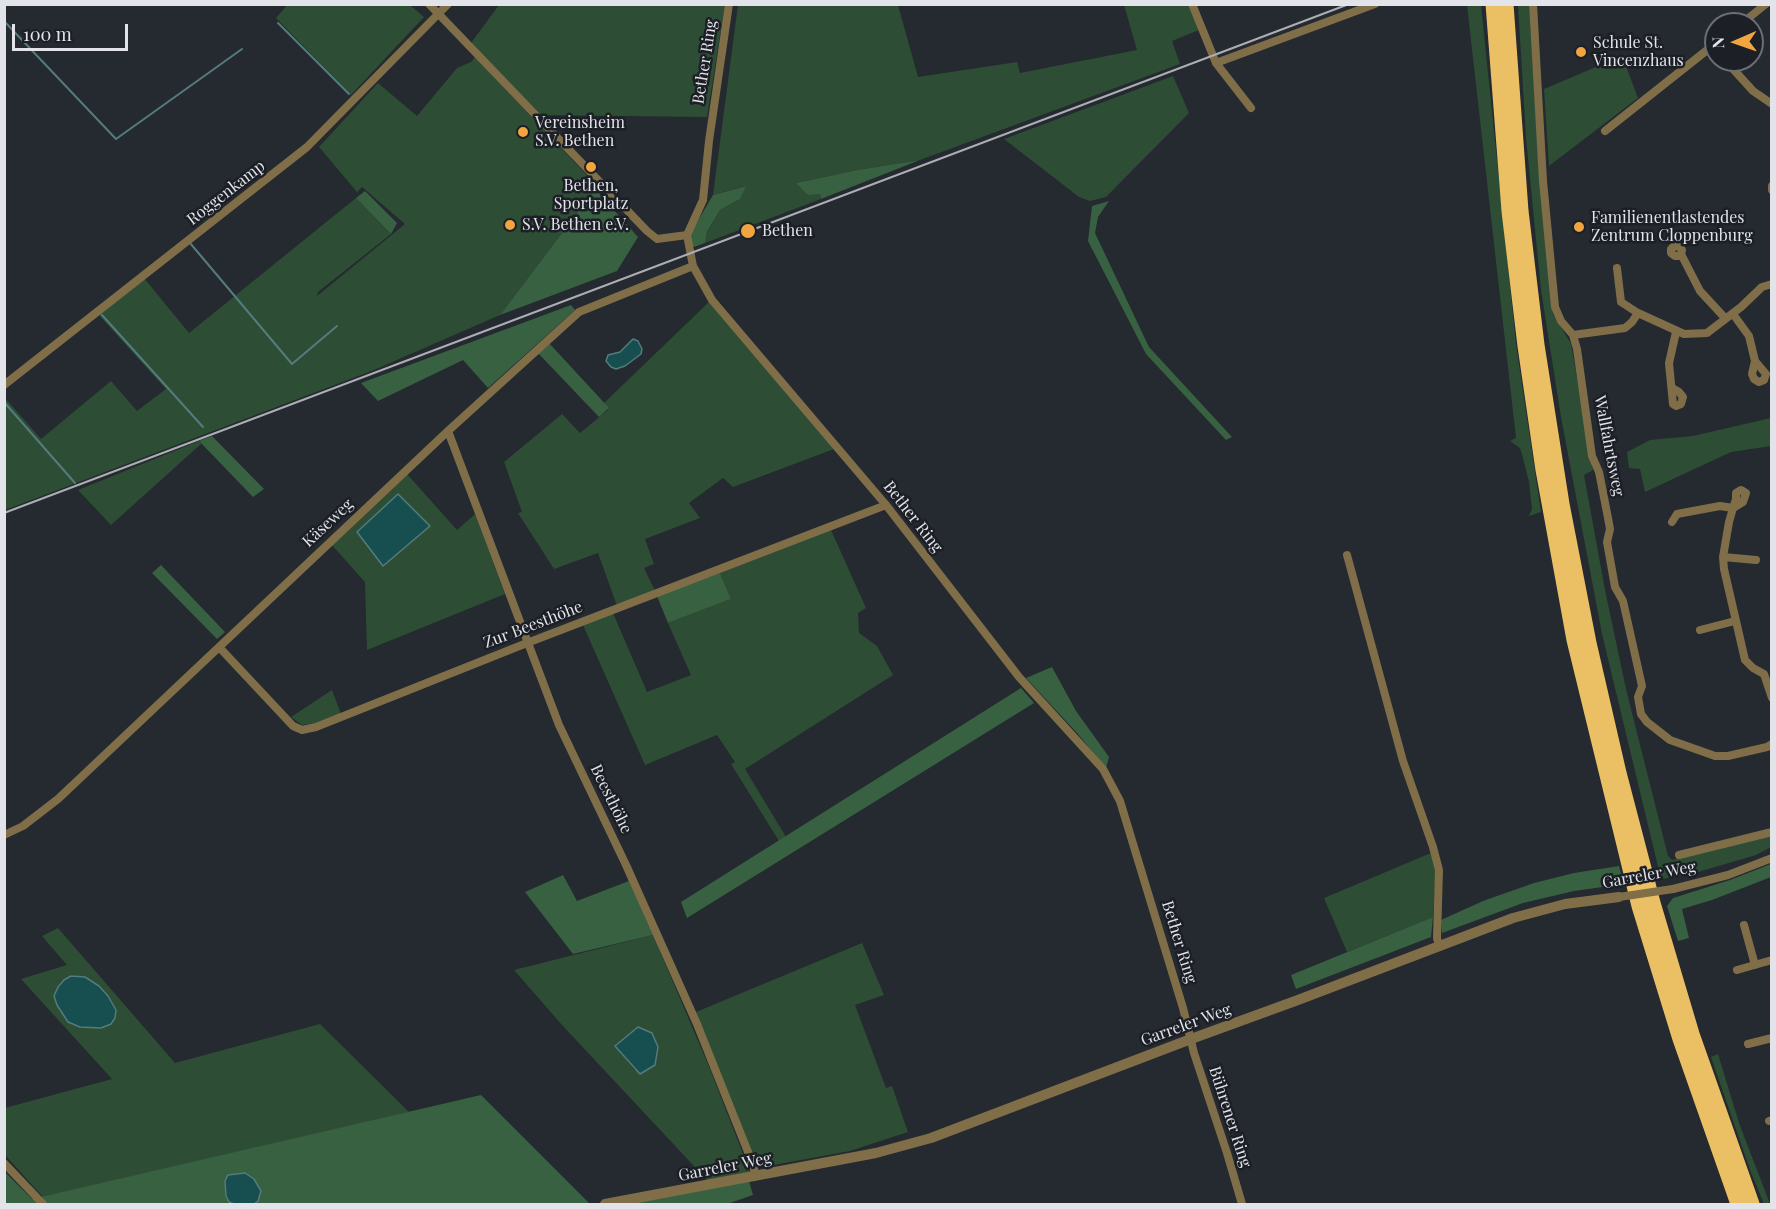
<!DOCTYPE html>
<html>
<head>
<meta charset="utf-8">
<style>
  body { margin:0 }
  #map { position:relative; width:1776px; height:1209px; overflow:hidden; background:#252930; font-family:"Playfair Display",serif }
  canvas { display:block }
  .frame { position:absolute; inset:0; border:6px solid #e2e4e9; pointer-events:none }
  .north { position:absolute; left:1704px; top:12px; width:60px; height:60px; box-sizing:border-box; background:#1c1f26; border:2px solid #6b6e74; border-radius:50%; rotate:268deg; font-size:16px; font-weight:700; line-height:24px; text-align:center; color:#e2e4e9 }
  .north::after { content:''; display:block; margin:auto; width:21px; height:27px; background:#f1a540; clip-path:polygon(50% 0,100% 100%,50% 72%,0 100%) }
  .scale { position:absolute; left:12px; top:24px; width:116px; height:27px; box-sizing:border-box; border:3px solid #e2e4e9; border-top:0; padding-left:8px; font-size:18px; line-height:21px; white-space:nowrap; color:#e2e4e9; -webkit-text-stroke:4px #1c1f26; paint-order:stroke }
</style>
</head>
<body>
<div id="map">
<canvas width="1776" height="1209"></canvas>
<div class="frame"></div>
<div class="north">N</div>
<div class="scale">100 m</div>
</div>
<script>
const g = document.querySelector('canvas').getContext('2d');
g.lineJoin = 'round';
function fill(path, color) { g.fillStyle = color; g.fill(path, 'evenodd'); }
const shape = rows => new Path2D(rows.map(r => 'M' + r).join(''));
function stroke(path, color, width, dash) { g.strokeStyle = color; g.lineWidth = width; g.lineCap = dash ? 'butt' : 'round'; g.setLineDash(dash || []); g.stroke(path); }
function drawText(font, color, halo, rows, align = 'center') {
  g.font = font + ' "Playfair Display",serif'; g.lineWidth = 5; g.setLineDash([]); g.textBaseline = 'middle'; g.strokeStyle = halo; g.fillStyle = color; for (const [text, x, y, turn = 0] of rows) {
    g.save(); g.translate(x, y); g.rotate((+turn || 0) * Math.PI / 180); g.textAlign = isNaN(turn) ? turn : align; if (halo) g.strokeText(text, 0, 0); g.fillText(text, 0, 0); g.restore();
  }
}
fill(shape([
  [288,4,410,5,424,17,351,95,276,18],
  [499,5,725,5,707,117,541,115,471,43],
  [738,5,898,5,918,77,1017,62,1020,73,1137,50,1124,5,1188,5,1199,30,1172,41,1180,64,920,160,857,170,796,183,820,194,821,199,705,243,707,233,720,210,740,199,745,186,713,195],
  [1467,5,1481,5,1516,344,1541,512,1529,516,1532,509,1529,482,1523,458,1520,448,1510,441,1516,438],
  [1518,5,1529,5,1540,183,1553,314,1571,344,1593,470,1584,475,1605,590,1626,689,1668,856,1672,860,1771,835,1771,847,1756,855,1688,875,1661,879,1602,634,1561,417,1541,290,1526,138],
  [1622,56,1638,98,1549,166,1544,89],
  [475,57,597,186,500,315,374,370,5,510,4,397,41,439,111,381,137,411,166,389,98,314,144,278,189,333,356,198,391,234,318,292,317,296,405,224,362,187,357,192,319,147,378,83,417,116,457,68,471,62],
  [1173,76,1189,113,1106,197,1090,201,1079,197,1004,139],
  [710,301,834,449,733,487,723,478,689,503,700,518,645,539,654,564,644,568,655,591,617,606,598,553,554,569,518,513,522,512,504,462,562,414,580,433,609,409,604,403],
  [1771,418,1771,446,1731,452,1645,492,1640,469,1629,468,1627,452,1650,440,1693,436],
  [199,441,201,444,111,525,78,490],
  [407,474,457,530,475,514,505,594,367,650,365,582,331,544],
  [831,530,866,608,858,613,859,633,877,646,893,675,745,769,786,837,779,841,731,764,735,762,717,735,645,765,583,625,613,613,647,692,691,675,668,623,731,599,720,573],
  [332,690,341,714,315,723,302,725,291,717],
  [1431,853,1436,871,1433,917,1347,952,1324,898],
  [58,928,175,1063,320,1024,409,1112,43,1197,5,1155,5,1108,112,1079,21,979,67,965,42,936],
  [71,976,85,977,99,986,108,996,58,987,64,980],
  [653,935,710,1069,750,1172,707,1180,562,1025,514,970],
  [638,1027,635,1070,615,1046],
  [862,943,884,995,855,1005,886,1088,892,1086,908,1132,850,1151,757,1168,696,1012],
  [1718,1054,1739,1123,1770,1204,1764,1204,1750,1170,1711,1057]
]), '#2d4e34');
fill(shape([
  [920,160,821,199,820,194,808,195,796,183,857,170],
  [746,186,740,199,720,210,707,232,705,243,691,248,690,234,713,195],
  [595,189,638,237,617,271,500,315],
  [365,191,397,223,391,234,356,198],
  [1109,201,1098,217,1095,233,1149,347,1232,437,1226,440,1146,354,1088,241,1092,206],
  [571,305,575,310,488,388,463,360,378,401,361,383],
  [549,343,609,408,599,417,538,353],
  [212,436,264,489,253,497,199,441],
  [161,565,225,632,217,639,152,573],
  [720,573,731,599,668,623,657,596],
  [1052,667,1076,711,1109,757,1106,768,1078,734,1026,678],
  [1021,688,1034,703,687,918,681,902],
  [1771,864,1771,877,1712,900,1682,909,1689,938,1678,941,1667,906,1673,898,1730,880],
  [1619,866,1624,884,1574,891,1523,903,1442,933,1441,920,1483,901,1534,883,1574,873],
  [563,875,577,901,629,881,653,935,573,954,525,892],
  [1433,917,1431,937,1296,989,1291,975],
  [481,1095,590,1204,254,1204,258,1201,245,1173,228,1175,229,1202,234,1204,5,1204,4,1171,32,1199],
  [749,1181,753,1195,727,1204,627,1204]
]), '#376141');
const water = shape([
  [633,339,638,341,642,349,641,354,625,366,616,369,611,367,606,361,608,355,620,352,633,339],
  [398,494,430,526,383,566,357,532,398,494],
  [71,976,85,977,99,986,108,996,116,1010,115,1018,111,1024,101,1028,80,1027,68,1022,57,1005,54,996,58,987,64,980,71,976],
  [638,1027,652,1033,658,1047,655,1065,640,1074,615,1046,638,1027],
  [245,1173,254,1179,261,1191,258,1201,254,1204,234,1204,229,1202,226,1196,225,1181,228,1175,245,1173]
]);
fill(water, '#174e50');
stroke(water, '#547b7e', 1.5);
stroke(shape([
  [4,21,116,139,242,49],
  [278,23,349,94],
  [190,243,292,364,337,326],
  [102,315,203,427],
  [4,402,75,483]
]), '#547b7e', 2);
stroke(shape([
  [429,4,647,231,657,239,687,235],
  [729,4,709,141,703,200,687,235,693,266,712,300,886,505,1019,677,1103,769,1120,801,1183,1008,1194,1053,1227,1153,1242,1204],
  [1192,4,1216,63,1251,108],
  [1533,4,1543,181,1555,307,1561,321,1573,335,1577,349,1592,456,1599,472,1608,518,1610,529,1607,542,1615,587,1623,601,1642,686,1638,697,1641,714,1647,722,1670,740,1715,756,1728,756,1767,747,1772,744],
  [1741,24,1766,4],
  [1725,60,1753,91,1772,104],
  [1216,63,1375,4],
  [1605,131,1716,43],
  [1772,186,1772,190],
  [1681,254,1679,256,1675,256,1671,253,1671,249,1674,246,1680,247,1682,250,1681,254,1700,291,1725,318],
  [1617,268,1621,302,1638,313],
  [1733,314,1749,336,1755,361,1752,374,1754,379,1759,382,1764,380,1766,374,1755,361],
  [1573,335,1625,328,1632,322,1638,313,1684,334,1707,333,1741,307,1762,287,1772,284],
  [4,385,307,147,448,4],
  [1672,388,1679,392,1683,397,1681,404,1676,406,1673,404,1669,363,1676,332],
  [448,431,559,725,626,865,697,1024,752,1162,756,1176],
  [1672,522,1677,514,1720,506,1733,508,1743,502,1746,493,1741,490,1736,493,1736,499,1733,508,1729,522,1723,557,1724,569,1745,660,1753,668,1764,674,1772,698],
  [1347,555,1403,761,1433,847,1439,870,1437,938,1439,946],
  [1723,557,1756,560],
  [1700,630,1735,621],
  [219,647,293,726,302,730,316,727,527,643,886,505],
  [4,835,23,826,58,799,448,431,579,312,693,266],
  [1679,855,1772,832],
  [1673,889,1728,875,1772,858],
  [1744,925,1755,965],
  [1737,970,1772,960],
  [1748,1044,1772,1038],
  [1769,1121,1772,1120],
  [4,1163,43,1204]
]), '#806e48', 8);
stroke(shape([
  [605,1204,876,1153,931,1138,1191,1039,1298,1000,1513,918,1565,904,1619,897]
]), '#806e48', 10);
stroke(shape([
  [1493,4,1509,211,1525,346,1543,470,1574,640,1639,906,1680,1039,1738,1204],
  [1506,4,1521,211,1537,345,1562,504,1589,643,1619,773,1653,903,1692,1034,1752,1204]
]), '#ebc065', 15);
stroke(shape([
  [4,513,1349,4]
]), '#acaeb4', 2);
stroke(shape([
  [1619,897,1673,889]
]), '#806e48', 8);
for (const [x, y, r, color] of [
  [1581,52,6,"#f1a540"],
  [523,132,6,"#f1a540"],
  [591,167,6,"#f1a540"],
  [510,225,6,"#f1a540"],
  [1579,227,6,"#f1a540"],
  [748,231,8,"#f1a540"]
]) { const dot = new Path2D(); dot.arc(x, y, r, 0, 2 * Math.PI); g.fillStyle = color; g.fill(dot); stroke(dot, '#1c1f26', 2); }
drawText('16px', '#e2e4e9', '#1c1f26', [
  ["Schule St.",1593,43],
  ["Vincenzhaus",1593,61],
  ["Vereinsheim",535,123],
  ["S.V. Bethen",535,141],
  ["Bethen,",591,186,"center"],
  ["Sportplatz",591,204,"center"],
  ["Familienentlastendes",1591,218],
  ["Zentrum Cloppenburg",1591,236],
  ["S.V. Bethen e.V.",522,225],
  ["Bethen",762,231]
], 'left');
drawText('16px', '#e2e4e9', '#1c1f26', [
  ["Bether Ring",705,62,-81],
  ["Roggenkamp",226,193,-38],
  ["Wallfahrtsweg",1609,446,79],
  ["Bether Ring",913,517,52],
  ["Käseweg",328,523,-43],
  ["Zur Beesthöhe",533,625,-21],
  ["Beesthöhe",611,799,64],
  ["Garreler Weg",1649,875,-10],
  ["Bether Ring",1179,942,73],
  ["Garreler Weg",1186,1025,-20],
  ["Bührener Ring",1230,1117,72],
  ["Garreler Weg",725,1167,-11]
]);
</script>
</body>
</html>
